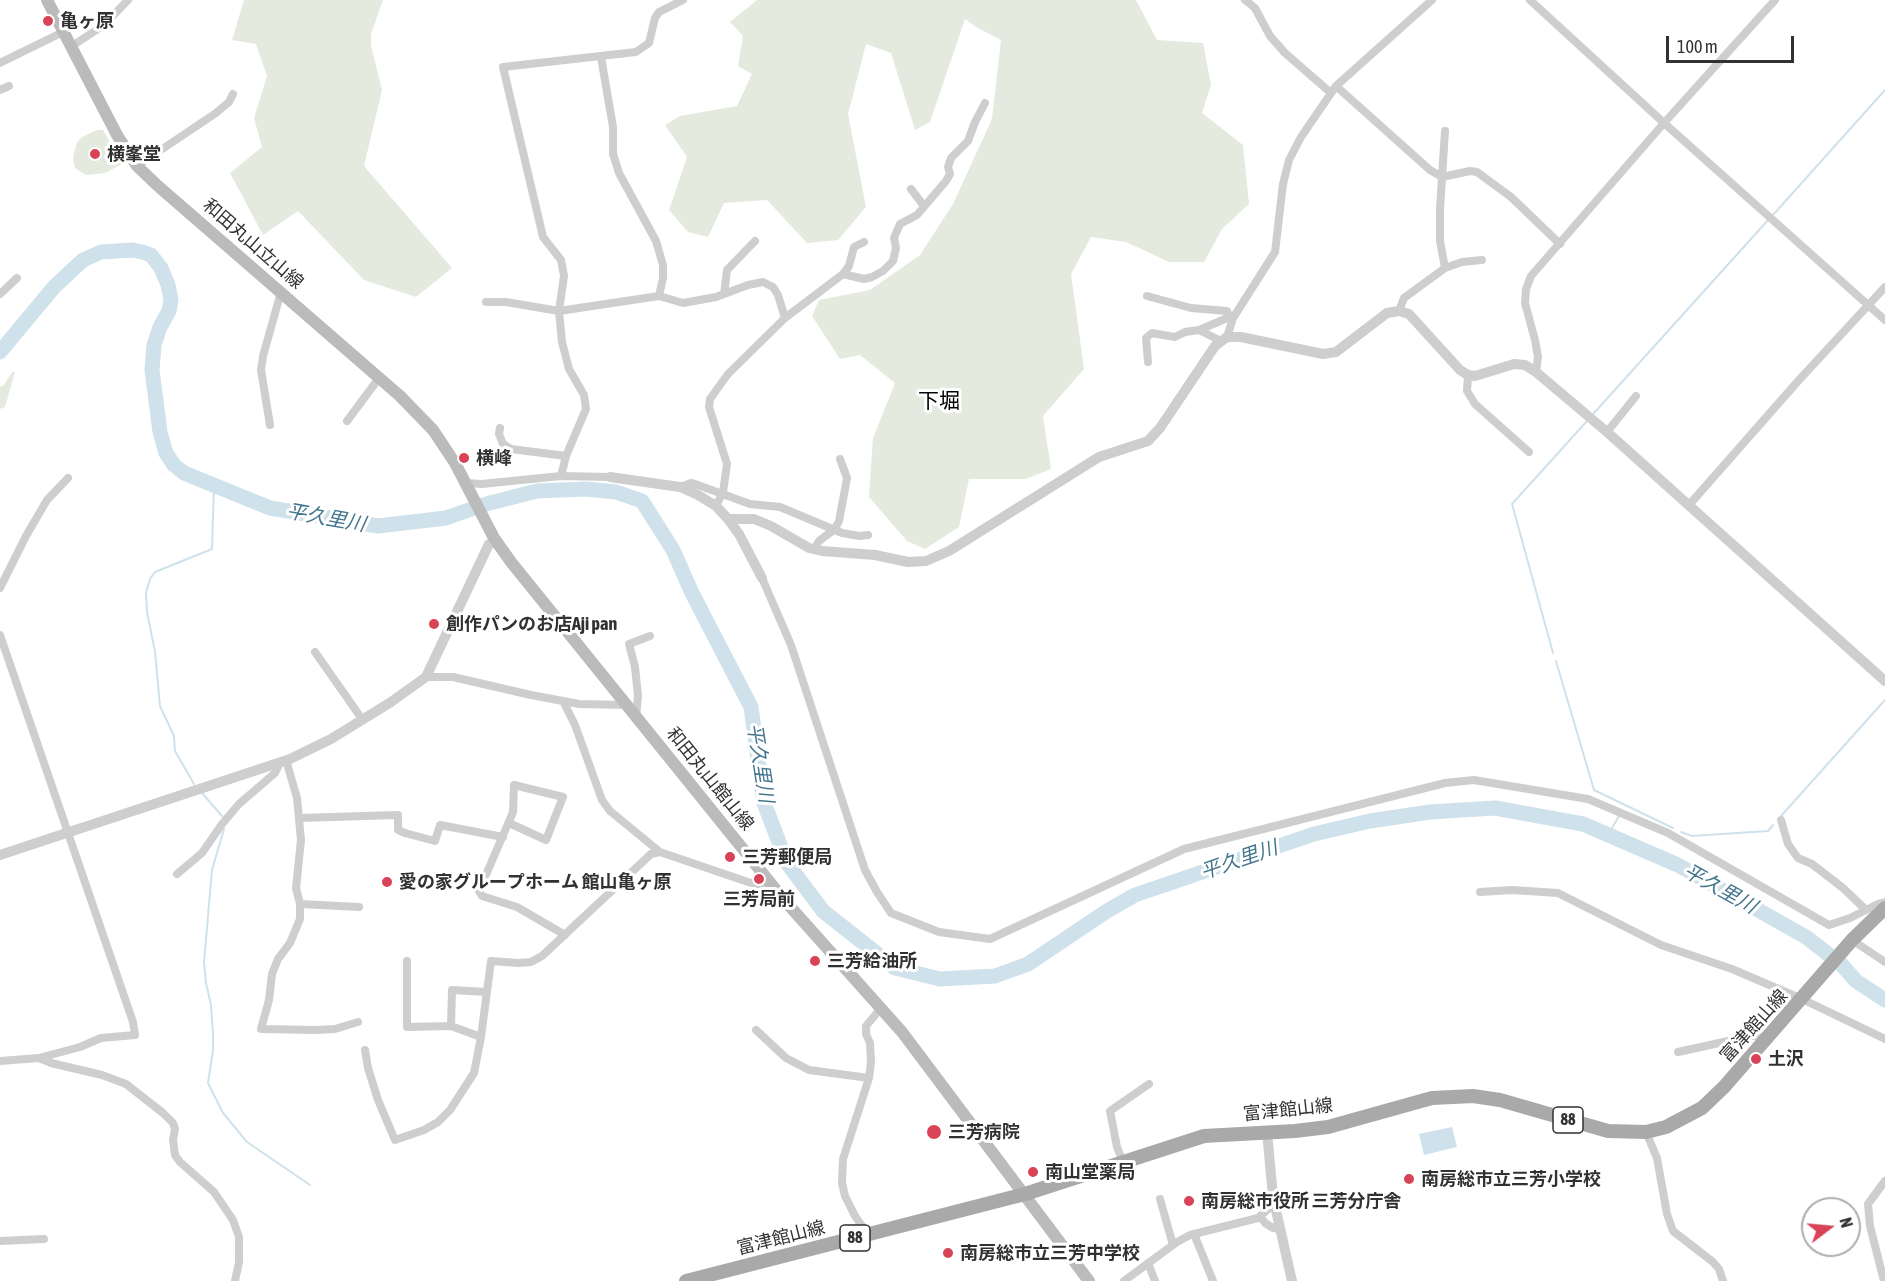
<!DOCTYPE html>
<html>
<head>
<meta charset="utf-8">
<style>
  body { margin:0 }
  #map { position:relative; width:1885px; height:1281px; overflow:hidden; background:#fff; font-family:"Asap Condensed",sans-serif }
  canvas { display:block }
  .north { position:absolute; left:1801px; top:1197px; width:60px; height:60px; box-sizing:border-box; background:#fff; border:2px solid #adadad; border-radius:50%; rotate:74deg; font-size:16px; font-weight:700; line-height:24px; text-align:center; color:#313131 }
  .north::after { content:''; display:block; margin:auto; width:21px; height:27px; background:#d94356; clip-path:polygon(50% 0,100% 100%,50% 72%,0 100%) }
  .scale { position:absolute; left:1666px; top:36px; width:128px; height:27px; box-sizing:border-box; border:3px solid #313131; border-top:0; padding-left:8px; font-size:18px; line-height:21px; white-space:nowrap; color:#313131; -webkit-text-stroke:4px #fff; paint-order:stroke }
</style>
</head>
<body>
<div id="map">
<canvas width="1885" height="1281"></canvas>
<div class="north">N</div>
<div class="scale">100 m</div>
</div>
<script>
const g = document.querySelector('canvas').getContext('2d');
g.lineJoin = 'round';
function fill(path, color) { g.fillStyle = color; g.fill(path, 'evenodd'); }
const shape = rows => new Path2D(rows.map(r => 'M' + r).join(''));
function stroke(path, color, width, dash) { g.strokeStyle = color; g.lineWidth = width; g.lineCap = dash ? 'butt' : 'round'; g.setLineDash(dash || []); g.stroke(path); }
function drawText(font, color, halo, rows, align = 'center') {
  g.font = font + ' "Asap Condensed","Noto Sans JP",sans-serif'; g.lineWidth = 6; g.setLineDash([]); g.textBaseline = 'middle'; g.strokeStyle = halo; g.fillStyle = color; for (const [text, x, y, turn = 0] of rows) {
    g.save(); g.translate(x, y); g.rotate((+turn || 0) * Math.PI / 180); g.textAlign = isNaN(turn) ? turn : align; if (halo) g.strokeText(text, 0, 0); g.fillText(text, 0, 0); g.restore();
  }
}
fill(shape([
  [244,0,383,0,371,34,371,46,382,90,364,166,452,268,416,297,364,280,298,211,263,235,230,173,262,147,254,118,267,76,256,44,232,40],
  [757,0,1136,0,1157,40,1203,43,1211,85,1202,113,1243,145,1249,204,1222,229,1204,262,1169,262,1126,242,1091,237,1071,274,1084,369,1043,416,1051,469,1026,479,969,479,959,527,925,549,907,541,869,497,873,438,895,383,860,355,840,359,812,316,819,300,870,290,920,255,953,204,992,119,1001,40,976,27,965,19,930,122,915,130,891,53,866,44,848,114,866,207,838,240,807,243,767,200,724,203,708,237,688,232,669,210,687,157,665,125,680,116,737,106,752,74,738,66,743,36,730,22],
  [97,130,103,130,122,164,105,173,86,175,75,168,73,160,74,153,77,142,82,137],
  [12,372,15,372,5,407,0,409,0,387,4,385]
]), '#e5eade');
fill(shape([
  [1452,1127,1457,1147,1424,1155,1419,1134]
]), '#cfe1eb');
stroke(shape([
  [1773,215,1885,90],
  [1594,413,1769,219],
  [1553,653,1512,504,1587,421],
  [1556,661,1594,790,1673,828],
  [194,784,175,751,174,736,160,706,155,652,147,612,146,593,150,579,155,572,212,549,214,485],
  [202,793,222,816],
  [1781,816,1885,700],
  [224,829,212,870,204,962,206,983,211,1005,213,1034,213,1050,208,1083,223,1113,247,1142,310,1185],
  [1681,832,1692,836,1768,831,1773,825],
  [1608,835,1619,816]
]), '#cfe1eb', 2);
stroke(shape([
  [0,352,54,287,83,260,101,252,133,250,142,252,151,255,161,268,168,285,171,300,169,311,160,327,154,345,152,370,160,432,166,453,174,465,184,473,270,508,378,526,446,518,486,504,537,491,585,489,616,492,642,501,673,550,692,593,751,707,764,803,787,863,823,911,895,968,940,979,995,976,1028,964,1107,911,1135,895,1314,834,1370,821,1430,812,1495,808,1583,824,1678,865,1806,937,1841,964,1856,981,1885,1000]
]), '#cfe1eb', 15);
stroke(shape([
  [1245,0,1255,8,1270,36,1285,53,1331,93],
  [1530,0,1664,123,1885,320],
  [72,46,104,25,128,0],
  [601,57,613,127,613,154,619,173,656,241,663,265,663,278,659,296],
  [0,63,63,32],
  [1336,86,1430,170,1442,177,1470,171,1477,172,1511,197,1560,244],
  [0,90,9,86],
  [1445,131,1440,209,1440,241,1445,268],
  [137,166,216,113,229,102,233,94],
  [911,189,924,206],
  [843,274,849,266,854,247,864,242],
  [0,294,17,278],
  [724,294,727,270,755,241],
  [1147,296,1191,308,1227,311,1229,316,1225,319,1199,330],
  [486,302,506,302,559,311,659,296,683,303,716,297,748,285,763,282,773,287,778,295,785,318],
  [1399,311,1404,298,1445,268,1462,262,1482,260],
  [1227,337,1233,318,1275,252,1283,184,1289,160,1301,137,1336,86,1432,0],
  [1148,362,1146,338,1152,333,1175,337,1185,332,1199,330,1221,341],
  [1536,372,1538,357,1535,340,1525,303,1526,289,1531,276,1664,123,1775,0],
  [1468,375,1467,391,1475,404,1529,452],
  [347,421,379,378],
  [270,425,261,370,263,356,281,292],
  [500,428,499,434,503,444,511,449,566,456],
  [1607,432,1636,396],
  [561,476,566,456,586,409,584,395,569,369,562,342,559,311,564,276,561,260,543,237,503,67,636,52,649,43,655,18,659,12,683,0],
  [466,483,482,484,561,476,610,477],
  [680,487,691,483,695,484,750,504,780,507,842,533,859,536,868,535],
  [1689,505,1799,380,1885,287],
  [716,506,723,492,727,464,709,407,710,399,728,374,785,318,843,274,864,279,872,277,883,271,893,261,896,248,894,238,900,224,917,215,946,181,950,174,948,167,951,158,968,141,975,122,985,103],
  [814,549,819,541,835,529,839,521,847,478,840,459],
  [762,578,791,645,865,870,877,892,891,913,939,932,990,939,1184,849,1445,783,1474,780,1588,799,1668,833,1829,925,1850,918,1878,904,1885,902],
  [0,588,26,536,47,500,68,478],
  [0,635,133,1022,135,1035,101,1038,80,1047,39,1058],
  [315,652,362,719],
  [426,677,453,677,531,695,579,704,626,705],
  [563,701,575,725,602,800,610,811,660,852],
  [636,717,638,696,635,667,629,644,650,636],
  [286,760,297,798,301,840,296,888,300,904,300,919,290,943,278,959,272,974,269,1000,261,1029,316,1030,335,1029,358,1022],
  [299,818,398,815,398,830,405,833,435,841,440,825,503,837],
  [1781,820,1788,844,1798,858,1812,864,1843,888,1866,910],
  [509,823,546,840,563,797,514,785,513,812,479,891,482,896,517,907,565,935],
  [177,874,202,853,222,824,239,804,275,773,280,763],
  [1480,892,1512,890,1558,893,1661,945,1732,969,1802,999,1885,1039],
  [300,904,359,907],
  [1852,940,1885,962],
  [407,961,407,1027,451,1026,481,1037],
  [451,1026,452,990,487,992],
  [756,1030,786,1058,809,1070,869,1078],
  [365,1050,368,1068,378,1100,395,1140,424,1130,438,1122,450,1110,474,1073,481,1037,491,961,518,963,531,962,542,956,651,854,660,852,748,882,759,885,772,883],
  [1678,1052,1751,1036,1767,1036],
  [0,1061,39,1058,51,1063,102,1075,126,1084,163,1113,173,1123,175,1129,173,1140,175,1155,180,1162,214,1192,233,1220,239,1237,239,1262,235,1281],
  [1646,1132,1657,1158,1667,1214,1673,1231,1713,1262,1719,1269,1723,1281],
  [1123,1162,1117,1147,1110,1111,1149,1084],
  [1160,1199,1173,1245],
  [1260,1216,1265,1223,1273,1228,1280,1229],
  [868,1234,855,1216,845,1196,842,1183,843,1159,869,1078,871,1062,870,1043,866,1034,866,1026,881,1008],
  [1194,1234,1213,1281],
  [0,1241,44,1239],
  [1148,1263,1155,1281],
  [1124,1281,1177,1242,1190,1235,1258,1218,1274,1204],
  [1884,1281,1870,1226,1868,1204,1885,1181]
]), '#cecece', 8);
stroke(shape([
  [610,477,680,487,698,495,716,506,728,519,739,534,762,578],
  [728,519,754,519,771,526,809,548,822,551,875,555,908,562,926,561,949,551,1099,457,1148,441,1160,428,1215,346,1227,337,1241,337,1323,354,1336,352,1387,313,1399,311,1409,314,1460,370,1468,375,1475,376,1514,364,1525,365,1536,372,1607,432,1885,681],
  [0,855,290,759,331,739,391,702,426,677,489,544,497,542],
  [1267,1132,1273,1197,1292,1281]
]), '#cecece', 10);
stroke(shape([
  [47,0,117,135,137,166,158,186,400,396,433,430,455,463,494,538,511,562,785,901,902,1032,1089,1281]
]), '#bbb', 12);
stroke(shape([
  [686,1281,1025,1194,1204,1136,1295,1131,1328,1127,1432,1098,1473,1096,1500,1100,1608,1131,1646,1132,1666,1127,1702,1108,1724,1087,1852,940,1885,908]
]), '#a9a9a9', 14);
for (const [x, y, r, color] of [
  [48,21,6,"#d94356"],
  [95,154,6,"#d94356"],
  [464,458,6,"#d94356"],
  [434,624,6,"#d94356"],
  [730,857,6,"#d94356"],
  [759,879,6,"#d94356"],
  [387,882,6,"#d94356"],
  [815,961,6,"#d94356"],
  [1756,1059,6,"#d94356"],
  [934,1132,8,"#d94356"],
  [1033,1172,6,"#d94356"],
  [1409,1179,6,"#d94356"],
  [1189,1201,6,"#d94356"],
  [948,1253,6,"#d94356"]
]) { const dot = new Path2D(); dot.arc(x, y, r, 0, 2 * Math.PI); g.fillStyle = color; g.fill(dot); stroke(dot, '#fff', 2); }
for (const [x, y, w] of [
  [1568,1120,30],
  [855,1238,30]
]) { const box = new Path2D(); box.roundRect(x - w / 2, y - 13, w, 26, 4.5); g.fillStyle = '#fff'; g.fill(box); stroke(box, '#313131', 1.5); }
drawText('bold 16px', '#313131', null, [
  ["88",1568,1120],
  ["88",855,1238]
]);
drawText('bold 18px', '#313131', '#fff', [
  ["亀ヶ原",60,21],
  ["横峯堂",107,154],
  ["横峰",476,458],
  ["創作パンのお店Aji pan",446,624],
  ["三芳郵便局",742,857],
  ["愛の家グループホーム 館山亀ヶ原",399,882],
  ["三芳局前",759,899,"center"],
  ["三芳給油所",827,961],
  ["土沢",1768,1059],
  ["三芳病院",948,1132],
  ["南山堂薬局",1045,1172],
  ["南房総市立三芳小学校",1421,1179],
  ["南房総市役所 三芳分庁舎",1201,1201],
  ["南房総市立三芳中学校",960,1253]
], 'left');
drawText('18px', '#313131', '#fff', [
  ["和田丸山立山線",253,244,41],
  ["和田丸山館山線",710,779,51],
  ["富津館山線",1754,1026,-48],
  ["富津館山線",1288,1110,-6],
  ["富津館山線",781,1238,-14]
]);
drawText('italic 20px', '#44768e', '#fff', [
  ["平久里川",326,518,10],
  ["平久里川",760,763,81],
  ["平久里川",1239,860,-19],
  ["平久里川",1720,889,29]
]);
drawText('21px', '#000', '#fff', [
  ["下堀",939,401]
]);
</script>
</body>
</html>
